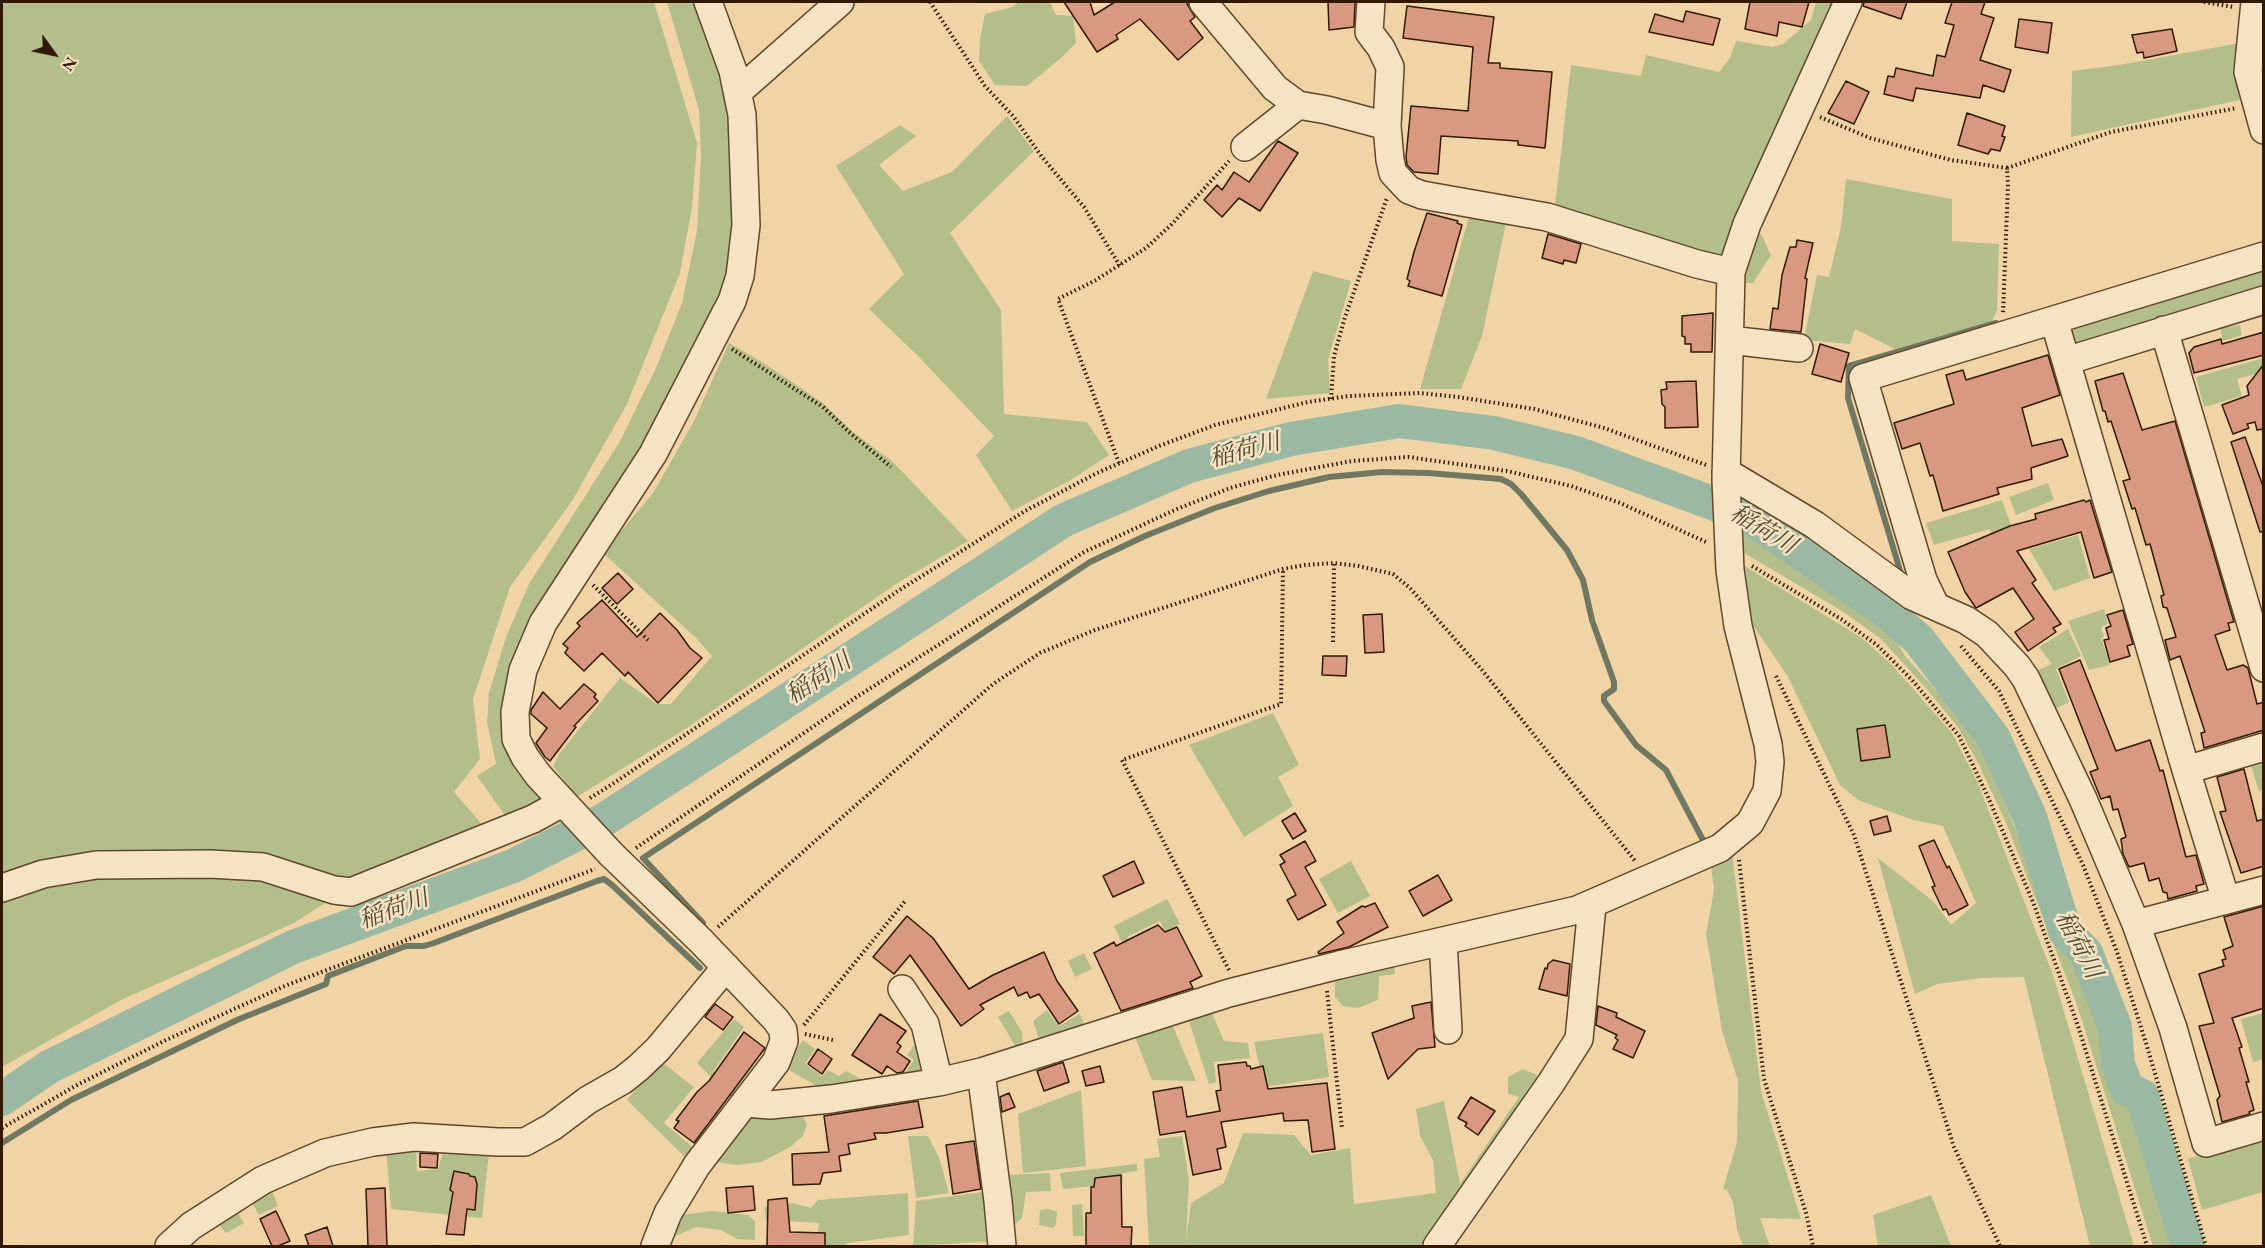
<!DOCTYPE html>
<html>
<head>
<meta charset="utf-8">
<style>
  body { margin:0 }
  #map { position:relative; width:2265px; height:1248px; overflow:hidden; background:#f1d4a5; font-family:"EB Garamond",serif }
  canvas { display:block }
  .frame { position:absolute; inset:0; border:3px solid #311901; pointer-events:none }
  .north { position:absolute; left:24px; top:24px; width:60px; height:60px; -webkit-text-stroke:4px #f6e3c4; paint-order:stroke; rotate:123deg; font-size:16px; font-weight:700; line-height:24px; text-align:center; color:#311901 }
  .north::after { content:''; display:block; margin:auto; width:21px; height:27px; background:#311901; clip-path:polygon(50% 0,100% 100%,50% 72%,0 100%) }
</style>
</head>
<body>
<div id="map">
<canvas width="2265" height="1248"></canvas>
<div class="frame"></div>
<div class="north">N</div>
</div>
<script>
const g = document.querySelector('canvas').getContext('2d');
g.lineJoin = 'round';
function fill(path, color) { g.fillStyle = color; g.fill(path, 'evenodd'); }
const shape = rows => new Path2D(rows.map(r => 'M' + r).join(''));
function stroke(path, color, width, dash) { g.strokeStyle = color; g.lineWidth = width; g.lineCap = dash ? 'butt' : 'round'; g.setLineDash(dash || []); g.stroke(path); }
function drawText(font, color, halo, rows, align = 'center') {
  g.font = font + ' "EB Garamond","Noto Serif JP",serif'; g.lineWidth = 5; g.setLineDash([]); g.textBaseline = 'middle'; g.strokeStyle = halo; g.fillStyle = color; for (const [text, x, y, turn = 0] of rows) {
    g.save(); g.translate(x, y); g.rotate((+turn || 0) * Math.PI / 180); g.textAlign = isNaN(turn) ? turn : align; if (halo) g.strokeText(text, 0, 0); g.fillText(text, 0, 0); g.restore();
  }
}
fill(shape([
  [2,2,654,2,697,143,692,207,680,273,627,404,572,501,510,587,473,699,480,759,454,792,486,829,355,883,269,860,2,879],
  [667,2,697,2,731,97,733,258,707,332,509,682,545,798,509,821,477,776,496,764,487,722,489,693,506,637,529,584,619,443,656,368,682,303,697,231,701,154,699,110],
  [1019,2,1050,2,1056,15,1073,16,1076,43,1061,58,1027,86,995,85,979,61,980,39,985,14,1012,7],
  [1816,2,1836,3,1726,257,1555,206,1571,65,1641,76,1646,55,1719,72,1730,58,1736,41,1772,47,1783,44,1811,20],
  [2240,43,2244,99,2071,137,2072,71,2119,65],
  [1007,116,1034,151,950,233,1001,310,1004,414,1087,422,1109,455,1069,481,1012,511,976,455,994,436,917,355,869,309,904,274,836,166,900,125,916,136,879,165,903,191,952,172],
  [1846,179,1952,199,1952,241,1999,244,1997,310,1992,321,1895,349,1855,329,1850,344,1804,340,1817,275,1829,277,1841,227],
  [1471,210,1507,218,1482,336,1461,389,1420,389],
  [1761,234,1771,255,1753,283,1744,283,1744,267,1753,237],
  [2263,268,2263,291,2080,348,2070,342,2068,325],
  [1313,271,1351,281,1328,360,1330,393,1266,399],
  [2240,325,2242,335,2223,341,2220,328],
  [729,343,762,362,823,403,853,432,894,463,968,541,896,584,690,726,577,797,553,766,560,753,620,678,657,704,671,704,712,656,695,637,603,553,653,493,694,421],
  [2263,358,2263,372,2237,379,2242,396,2204,407,2196,377],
  [2048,483,2054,500,2016,515,2009,497],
  [2002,500,2016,540,1997,548,1990,529,1934,545,1926,523],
  [1739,517,1744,518,1885,622,1905,656,1959,716,1982,751,2010,815,2054,928,2090,991,2119,1099,2137,1106,2164,1200,2181,1246,2153,1246,2077,1005,2005,820,1979,765,1958,727,1925,687,1881,639,1842,611,1739,550],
  [2078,535,2090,578,2054,591,2029,549],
  [1738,562,1862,638,1891,664,1952,733,1977,781,2053,975,2134,1246,2090,1246,2024,977,1982,978,1937,984,1915,994,1878,858,1933,901,1951,925,1976,903,1943,826,1913,820,1858,800,1840,785,1787,675,1750,621],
  [2104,609,2108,624,2101,627,2104,637,2101,638,2110,665,2089,670,2068,621],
  [2068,629,2081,656,2056,669,2069,702,2055,709,2036,671,2052,664,2039,647],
  [1273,713,1299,765,1278,777,1293,806,1244,837,1189,745],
  [2263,754,2263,790,2259,792,2249,758],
  [1732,852,1761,1091,1801,1219,1760,1218,1770,1246,1743,1246,1737,1229,1733,1202,1727,1190,1723,1189,1737,1142,1738,1081,1722,1031,1706,934,1714,890,1711,866],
  [1351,861,1370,896,1338,913,1319,879],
  [149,872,250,879,287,887,328,901,294,923,121,1000,2,1067,2,896,13,889],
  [1167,899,1180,924,1165,931,1160,921,1127,937,1138,962,1133,965,1114,926],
  [1084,953,1092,969,1075,977,1068,961],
  [1394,961,1395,974,1379,976,1378,1000,1358,1008,1343,1006,1335,997,1335,973],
  [1047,1010,1059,1026,1080,1014,1086,1029,1040,1042,1033,1021],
  [1009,1011,1022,1032,1023,1047,1017,1049,998,1017],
  [1211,1011,1224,1041,1248,1043,1250,1058,1214,1062,1216,1082,1209,1084,1188,1018],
  [2263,1013,2263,1059,2253,1062,2241,1019],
  [734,1019,744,1027,713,1072,738,1092,733,1099,697,1063],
  [1170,1019,1196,1081,1152,1080,1133,1032],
  [1323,1033,1329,1077,1264,1087,1254,1042],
  [920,1037,928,1072,903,1075,914,1060,907,1055],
  [803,1040,815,1049,805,1064,822,1076,828,1070,839,1076,846,1071,865,1081,824,1090,785,1068],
  [659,1060,694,1087,664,1123,696,1150,688,1160,627,1100],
  [1523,1069,1535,1074,1542,1082,1428,1246,1149,1246,1144,1159,1160,1157,1157,1139,1182,1136,1189,1180,1186,1240,1191,1203,1224,1183,1243,1133,1294,1135,1311,1155,1350,1148,1354,1204,1436,1193,1433,1160,1420,1136,1416,1109,1444,1101,1460,1184,1519,1097,1508,1094,1508,1077],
  [1081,1090,1086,1166,1023,1173,1018,1114],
  [801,1111,807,1125,803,1136,790,1147,762,1162,736,1165,718,1162,715,1155,748,1115],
  [908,1136,928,1136,939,1157,949,1193,916,1198],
  [2263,1137,2263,1192,2202,1210,2188,1159],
  [416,1146,417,1171,438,1169,444,1149,489,1152,482,1218,391,1209,386,1148],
  [1137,1164,1137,1171,1122,1173,1123,1183,1063,1189,1060,1173],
  [1050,1173,1051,1191,1026,1192,1022,1218,1014,1225,1010,1222,1006,1175],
  [271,1188,278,1206,259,1215,251,1201],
  [990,1191,996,1241,913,1246,916,1201],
  [908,1193,909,1235,848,1243,844,1246,816,1246,819,1223,766,1220,764,1207,793,1203,811,1208,818,1200],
  [1931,1195,1951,1246,1878,1246,1873,1215],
  [1082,1204,1084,1236,1073,1236,1072,1205],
  [1049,1209,1057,1212,1056,1224,1053,1228,1039,1225,1040,1210],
  [236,1210,244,1223,226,1233,215,1220],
  [712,1211,748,1215,755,1221,755,1240,737,1239,721,1230,696,1227,676,1236,672,1234,681,1215]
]), '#b3be8b');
stroke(shape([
  [1902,577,1848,398,1849,366,1996,323],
  [703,923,643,858,1090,562,1145,536,1215,508,1269,491,1329,477,1382,472,1428,473,1501,479,1511,484,1522,495,1567,550,1583,580,1592,620,1614,682,1614,689,1604,696,1604,701,1636,745,1666,770,1704,842],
  [2,1143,71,1100,237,1020,326,984,328,976,406,946,424,946,434,943,597,881,604,879,612,885,700,968]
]), '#717862', 6);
stroke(shape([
  [2,1099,49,1067,293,947,513,866,602,821,1064,520,1189,466,1291,439,1399,421,1494,433,1576,453,1745,515,1886,611,1919,640,1993,737,2030,817,2065,931,2086,953,2115,1027,2118,1064,2127,1089,2142,1096,2188,1246]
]), '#9bb8a3', 34);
const building = shape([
  [1064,2,1090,2,1094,15,1115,2,1186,2,1195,17,1190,21,1203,38,1178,60,1140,19,1116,35,1118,39,1097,52,1064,2],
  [1328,2,1355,2,1354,27,1329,30,1328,2],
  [1750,2,1809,2,1802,27,1779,22,1777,36,1745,29,1750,2],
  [1864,2,1907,2,1901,19,1863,6,1864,2],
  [1952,2,1985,2,1981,14,1994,18,1980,60,2011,70,2004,92,1983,85,1980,98,1916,88,1913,101,1884,94,1888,76,1894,77,1896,68,1933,76,1937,55,1945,57,1954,25,1945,23,1952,2],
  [1407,6,1494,17,1488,63,1500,63,1500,68,1552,72,1545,148,1518,145,1518,141,1441,136,1438,174,1414,172,1407,165,1406,157,1411,106,1468,111,1473,47,1403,38,1407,6],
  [1686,11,1720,19,1713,45,1649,32,1655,14,1683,22,1686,11],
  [2019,19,2052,23,2048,53,2015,47,2019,19],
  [2172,29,2177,51,2144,58,2143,52,2137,53,2132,35,2172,29],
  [1846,81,1869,92,1854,124,1828,113,1846,81],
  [1967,113,2005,126,2002,136,2005,137,2000,151,1991,149,1988,154,1958,145,1967,113],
  [1278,141,1298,153,1260,211,1239,198,1222,217,1204,200,1217,185,1222,190,1234,172,1249,182,1278,141],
  [1427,213,1458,221,1457,223,1462,225,1442,296,1408,286,1410,281,1407,279,1414,252,1427,213],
  [1548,234,1581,244,1576,263,1564,260,1563,264,1542,258,1548,234],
  [1797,240,1813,243,1805,278,1807,279,1801,332,1770,329,1773,308,1778,309,1782,275,1790,247,1796,247,1797,240],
  [1713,313,1712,352,1691,352,1691,344,1685,344,1685,337,1682,336,1682,316,1713,313],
  [2264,332,2264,355,2194,373,2189,353,2194,347,2221,339,2222,344,2264,332],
  [1820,344,1849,353,1841,382,1812,374,1820,344],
  [2048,355,2060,395,2022,408,2032,446,2062,439,2068,456,2031,468,2032,479,1997,488,1999,494,1943,511,1933,475,1930,476,1920,443,1902,449,1894,423,1954,404,1946,375,1963,370,1966,380,2048,355],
  [2264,364,2264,429,2257,430,2255,422,2247,424,2249,428,2233,434,2222,405,2249,395,2247,386,2264,364],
  [2123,373,2142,430,2175,421,2234,622,2228,623,2230,630,2215,635,2227,670,2243,665,2248,668,2257,704,2264,702,2264,730,2204,748,2201,733,2205,732,2180,656,2170,660,2165,640,2176,637,2167,608,2163,607,2161,596,2164,595,2150,544,2146,545,2135,508,2132,509,2123,481,2130,479,2111,421,2108,422,2105,411,2103,411,2095,381,2123,373],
  [1696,381,1698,427,1665,428,1665,407,1662,404,1661,390,1667,389,1666,382,1696,381],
  [2245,437,2264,489,2264,531,2260,532,2231,442,2245,437],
  [2084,500,2086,502,2090,500,2112,572,2094,578,2081,532,2017,551,2036,580,2032,583,2061,624,2053,628,2056,632,2028,651,2015,632,2034,619,2013,588,1976,608,1965,592,1948,552,2010,526,2036,519,2035,514,2084,500],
  [618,573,633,589,617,604,602,588,618,573],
  [602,600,637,637,660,613,677,630,690,648,702,658,658,703,628,672,625,676,602,653,584,671,565,653,568,648,563,644,580,626,577,623,602,600],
  [2123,610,2133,644,2127,646,2130,656,2110,662,2104,640,2109,639,2106,628,2111,626,2107,615,2123,610],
  [1382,614,1384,652,1365,653,1363,615,1382,614],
  [1323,656,1347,656,1346,676,1322,675,1323,656],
  [2080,660,2116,751,2150,740,2160,771,2163,770,2186,857,2196,855,2204,884,2196,886,2197,891,2168,899,2167,893,2163,892,2159,878,2149,881,2144,863,2129,867,2123,854,2121,839,2126,837,2118,809,2113,810,2110,796,2101,799,2090,772,2098,769,2059,669,2080,660],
  [584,684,596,694,594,697,598,701,574,726,576,727,550,761,545,757,536,743,547,728,531,714,531,710,543,692,560,709,584,684],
  [1885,725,1890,757,1861,761,1857,729,1885,725],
  [2244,769,2257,821,2264,819,2264,866,2241,873,2220,812,2226,811,2217,777,2244,769],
  [1295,813,1306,831,1293,839,1282,821,1295,813],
  [1887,816,1891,831,1874,835,1870,821,1887,816],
  [1934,840,1947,868,1949,866,1968,905,1949,915,1946,909,1943,910,1932,887,1935,886,1919,846,1934,840],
  [1305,841,1316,861,1305,867,1326,905,1298,920,1287,900,1296,895,1280,865,1285,862,1280,855,1305,841],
  [1134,861,1144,883,1113,897,1103,876,1134,861],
  [1438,875,1452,900,1423,916,1409,891,1438,875],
  [1375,903,1388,927,1349,947,1319,954,1318,952,1344,933,1337,922,1362,906,1365,907,1375,903],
  [2264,906,2264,1008,2232,1018,2242,1047,2239,1048,2249,1082,2246,1082,2254,1110,2249,1112,2250,1114,2222,1122,2217,1100,2220,1096,2199,1026,2214,1023,2199,974,2224,966,2222,960,2226,959,2223,950,2233,946,2224,917,2264,906],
  [907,916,933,938,969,989,993,975,1044,952,1057,981,1078,1011,1059,1024,1039,994,1030,998,1027,992,1018,996,1014,987,980,1005,984,1009,961,1026,910,955,894,974,873,957,907,916],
  [1158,925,1165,932,1177,927,1202,976,1190,982,1193,988,1121,1011,1094,953,1114,942,1116,946,1158,925],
  [1553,960,1570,964,1567,996,1539,989,1545,968,1547,969,1548,964,1553,960],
  [1431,1002,1435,1047,1418,1049,1388,1079,1372,1033,1414,1018,1412,1006,1431,1002],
  [715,1004,733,1017,723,1030,705,1017,715,1004],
  [1598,1006,1617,1013,1616,1017,1645,1031,1633,1058,1613,1049,1618,1040,1615,1038,1617,1035,1596,1025,1598,1006],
  [880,1014,906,1031,897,1043,901,1046,897,1052,910,1061,903,1072,897,1073,887,1066,882,1074,852,1055,880,1014],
  [744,1032,765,1048,694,1143,674,1128,679,1121,676,1120,697,1092,709,1081,744,1032],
  [818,1049,832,1059,822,1074,808,1064,818,1049],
  [1063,1062,1069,1082,1044,1091,1037,1071,1063,1062],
  [1246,1062,1247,1066,1250,1066,1251,1069,1263,1066,1268,1089,1327,1083,1335,1149,1312,1152,1308,1120,1284,1121,1283,1113,1221,1122,1226,1147,1217,1149,1221,1169,1193,1175,1185,1131,1160,1135,1153,1092,1182,1087,1187,1117,1220,1111,1216,1091,1221,1090,1218,1065,1246,1062],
  [1100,1066,1104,1082,1086,1086,1082,1071,1100,1066],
  [1009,1093,1015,1107,1002,1112,1000,1097,1009,1093],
  [1471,1097,1495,1111,1478,1135,1465,1126,1467,1123,1458,1118,1471,1097],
  [918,1101,923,1127,886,1133,874,1133,876,1139,848,1144,850,1154,839,1156,841,1171,823,1173,820,1184,793,1185,792,1154,829,1152,824,1116,918,1101],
  [974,1141,981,1189,953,1194,946,1145,974,1141],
  [420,1153,438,1154,437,1168,420,1167,420,1153],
  [454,1171,469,1174,470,1176,475,1177,477,1184,475,1210,467,1209,464,1235,446,1234,453,1192,450,1190,454,1171],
  [1121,1175,1122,1227,1132,1227,1131,1246,1086,1246,1086,1213,1091,1213,1091,1187,1094,1187,1095,1178,1121,1175],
  [753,1186,755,1210,728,1213,726,1188,753,1186],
  [385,1188,387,1246,368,1246,366,1189,385,1188],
  [787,1198,790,1232,825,1233,825,1246,767,1246,768,1200,787,1198],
  [276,1211,290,1241,278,1246,272,1246,260,1219,276,1211],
  [327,1227,333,1246,309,1246,305,1235,327,1227]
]);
fill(building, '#d99981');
stroke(building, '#311901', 1.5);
const minor = shape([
  [1203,2,1275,88,1298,105],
  [1371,2,1369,32,1381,48,1390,67,1387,126,1390,160,1393,173,1409,190,1422,195,1547,217,1697,264,1731,272],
  [2255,2,2248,72,2264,130],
  [738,92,840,2],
  [1245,147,1298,105,1327,110,1387,126],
  [2054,320,2186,770,2226,900],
  [2164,330,2264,668],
  [1730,340,1799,348],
  [2066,361,2264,300],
  [1726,472,1815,525,1912,596,1966,620,1987,634,2017,666,2026,679,2083,799,2136,924,2173,1028,2206,1143,2264,1126],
  [1935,605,1923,580,1863,378,2264,256],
  [2186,770,2264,747],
  [2,888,43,874,96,865,210,864,263,867,334,890,351,892,533,819,562,803],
  [2136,924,2264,890],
  [1443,941,1448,1030],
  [902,989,925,1024,939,1082],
  [981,1072,998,1201,1002,1246],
  [746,1103,770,1105,831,1099,939,1082,981,1072,1229,993,1339,965,1577,910,1720,848,1750,823,1767,791,1770,762,1768,744,1738,626,1730,570,1726,480,1731,272,1747,224,1848,2],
  [169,1246,191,1226,263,1180,325,1153,373,1142,414,1137,498,1142,525,1142,552,1127,588,1100,623,1080,638,1068,658,1049,726,967],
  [655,1246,668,1213,697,1165,776,1062,784,1041,783,1030,776,1020,701,941,611,854,538,775,525,757,516,739,515,712,523,670,543,623,653,454,732,301,740,276,746,225,742,115,733,71,708,2],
  [1437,1246,1551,1083,1579,1039,1592,906]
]);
stroke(minor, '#61482a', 30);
stroke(shape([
  [930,2,985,86,1013,116,1042,157,1084,207,1120,266],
  [2204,2,2233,7],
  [1820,117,1870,138,1951,160,2007,168,2008,184,2003,314],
  [2007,168,2111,132,2237,108],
  [732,349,823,407,850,433,891,467],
  [1331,399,1334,356,1345,317,1387,198],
  [1119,463,1058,299,1096,280,1146,248,1172,224,1229,161],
  [1752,566,1841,619,1877,645,1912,680,1959,736,1988,797,2033,902,2078,1026,2147,1246],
  [593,585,648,640],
  [1333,642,1334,563],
  [1961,646,1999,691,2083,865,2117,952,2146,1043,2206,1246],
  [1776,676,1854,835,1954,1147,2000,1246],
  [590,798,611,785,898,591,1025,511,1097,473,1159,446,1215,425,1308,402,1349,396,1420,393,1458,397,1534,409,1604,428,1706,465],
  [636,848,855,698,1084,552,1177,509,1230,488,1277,475,1352,461,1408,457,1507,471,1571,486,1620,503,1706,542],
  [1739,860,1764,1079,1806,1213,1813,1246],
  [718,927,993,684,1040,653,1095,630,1283,569,1305,565,1334,563,1358,566,1393,574,1410,588,1482,670,1636,862],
  [1229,970,1122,760,1281,704,1283,569],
  [1327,991,1342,1128],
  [804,1025,906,900],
  [805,1034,833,1040],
  [2,1128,79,1084,166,1040,287,985,595,869]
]), '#311901', 4, [1.5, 3]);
stroke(minor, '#f6e3c4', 27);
drawText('italic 24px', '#514932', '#f6e3c4', [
  ["稲荷川",1245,451,-15],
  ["稲荷川",1763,530,31],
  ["稲荷川",819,679,-33],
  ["稲荷川",394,910,-20],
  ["稲荷川",2078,945,63]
]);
</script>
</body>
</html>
